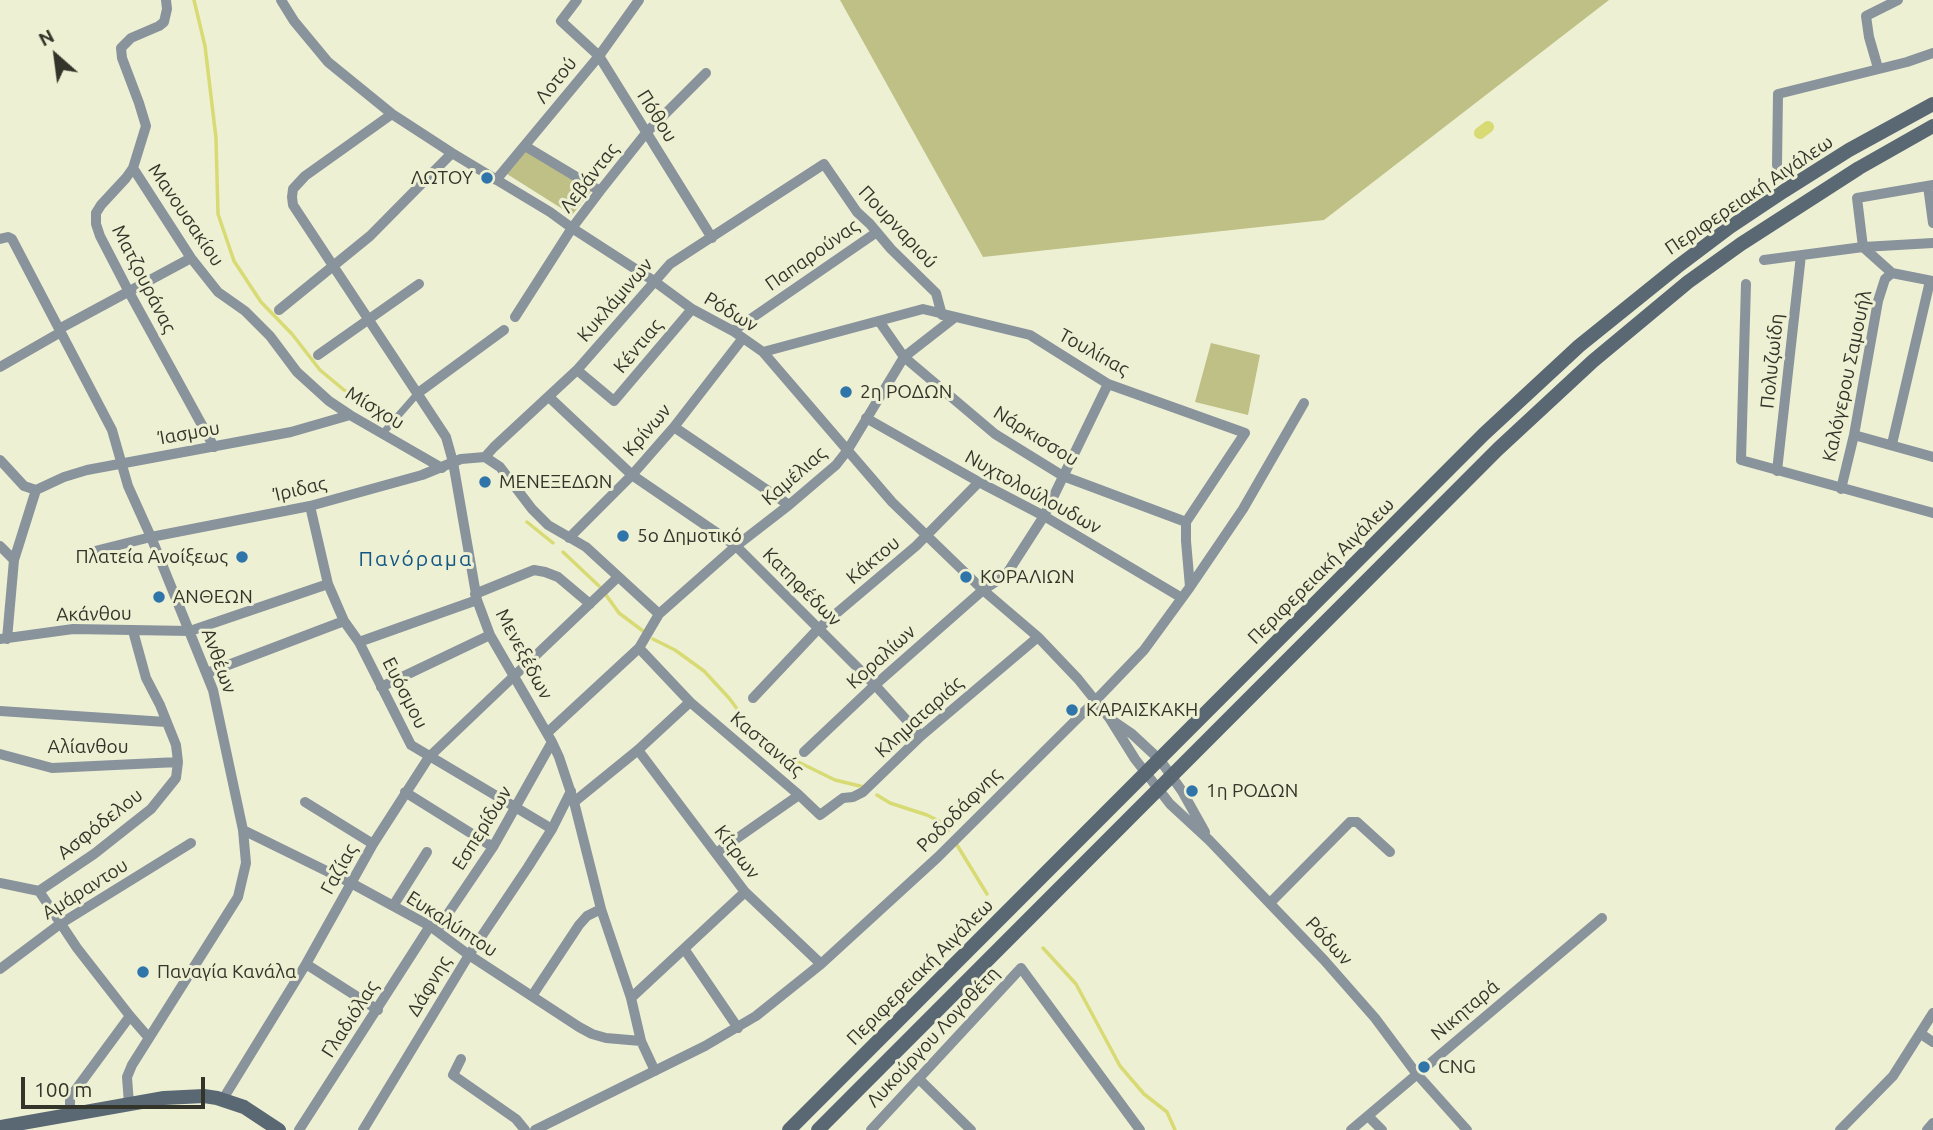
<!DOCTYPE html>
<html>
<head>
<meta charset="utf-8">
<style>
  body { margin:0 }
  #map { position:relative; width:1933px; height:1130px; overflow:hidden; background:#eef0d3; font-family:Ubuntu,sans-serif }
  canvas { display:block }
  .north { position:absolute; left:21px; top:21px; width:70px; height:70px; -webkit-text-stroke:5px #eef0d3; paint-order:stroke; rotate:332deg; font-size:19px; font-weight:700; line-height:28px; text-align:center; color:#34352a }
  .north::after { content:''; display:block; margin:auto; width:24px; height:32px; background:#34352a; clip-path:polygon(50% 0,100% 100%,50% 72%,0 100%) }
  .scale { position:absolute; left:21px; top:1077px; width:184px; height:32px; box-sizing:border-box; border:4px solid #34352a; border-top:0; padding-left:9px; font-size:21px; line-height:24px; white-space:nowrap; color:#34352a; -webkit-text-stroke:5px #eef0d3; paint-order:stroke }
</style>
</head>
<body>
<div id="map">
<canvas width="1933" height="1130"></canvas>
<div class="north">N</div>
<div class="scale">100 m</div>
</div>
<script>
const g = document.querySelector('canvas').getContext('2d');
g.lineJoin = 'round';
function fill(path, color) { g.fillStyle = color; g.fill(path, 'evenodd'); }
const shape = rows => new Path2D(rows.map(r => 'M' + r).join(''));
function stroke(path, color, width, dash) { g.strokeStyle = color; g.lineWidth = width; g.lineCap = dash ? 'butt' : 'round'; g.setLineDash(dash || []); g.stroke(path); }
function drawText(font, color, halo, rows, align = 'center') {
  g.font = font + ' Ubuntu,sans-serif'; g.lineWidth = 6; g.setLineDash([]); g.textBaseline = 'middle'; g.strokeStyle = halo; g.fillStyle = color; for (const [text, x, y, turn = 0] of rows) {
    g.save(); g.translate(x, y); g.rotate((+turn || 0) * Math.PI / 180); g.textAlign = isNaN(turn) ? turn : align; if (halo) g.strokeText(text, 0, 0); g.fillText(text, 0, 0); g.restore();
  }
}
fill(shape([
  [840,0,1609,0,1324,220,983,257],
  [526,151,592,190,572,215,507,174],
  [1211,343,1260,355,1248,415,1195,402]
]), '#bec086');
stroke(shape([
  [194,0,205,46,216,138,218,214,234,261,261,302,292,334,320,370,344,390,387,411],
  [527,522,553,543],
  [563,552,599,586],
  [606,595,619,613,643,631],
  [653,639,675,650,704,671,729,698,752,729,780,753,835,780,864,787],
  [877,795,890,803,927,815,943,823,948,831],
  [957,845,987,894],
  [1043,948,1076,984,1120,1066,1144,1094,1167,1112,1175,1130]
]), '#d8da74', 3.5);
stroke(shape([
  [1480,133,1488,127]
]), '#d8da74', 12);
stroke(shape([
  [383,433,418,393]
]), '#89939c', 7);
stroke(shape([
  [166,0,167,9,164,22,159,26,131,38,121,48,122,58,139,103,146,126,133,168,126,178,101,205,96,213,96,224,100,236,129,292,214,447],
  [281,0,294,21,328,62,392,114,452,153,550,212,572,228,654,281,692,309,733,331,763,352,892,502,983,590,1038,637,1078,679,1110,719,1135,759,1170,804,1209,840,1324,960,1375,1018,1416,1073,1467,1130],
  [577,0,561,21,599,56,712,238],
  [1878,68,1869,37,1866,16,1898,0],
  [392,114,305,176,293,189,292,197,293,205,446,437,453,462,477,600,490,635,552,742,559,757,574,802,601,909,631,998,641,1041,655,1071],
  [525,146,600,191],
  [1777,165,1778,94,1907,62,1933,53],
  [133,168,191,258,218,292,245,311,270,336,297,372,329,401,350,415,442,468],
  [496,180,599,56,639,0],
  [1928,186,1933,223],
  [0,239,8,237,12,239,112,430,128,486,151,537,213,690,243,830,246,863,238,897,132,1065,127,1077,129,1104],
  [1863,247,1857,198,1933,185],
  [1863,247,1892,273,1933,281],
  [1764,260,1863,247,1933,243],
  [1746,284,1741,460,1933,513],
  [279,310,370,236,452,153],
  [515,317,572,228,600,191,646,133,706,73],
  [879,321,904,357,995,434,1063,476,1186,522],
  [59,329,191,258],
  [733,331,877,232],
  [763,352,923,309,1030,335,1108,384,1245,433,1186,522],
  [318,355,419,284],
  [0,367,61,332],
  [577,370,614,401,692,309],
  [418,393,504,330],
  [549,397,632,475,736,546,875,685,921,736],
  [866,418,979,482,1044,516,1182,598],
  [674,427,789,505],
  [1854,435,1933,457],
  [1892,444,1930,281],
  [485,457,494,447,577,370,670,264,824,164,857,212,870,224,891,249,936,293,942,315],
  [0,460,24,486,36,490],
  [1777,471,1801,255],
  [1841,489,1854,435,1878,301,1885,279,1892,273],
  [36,490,64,477,87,470,291,432,350,415],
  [310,506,328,584,344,621,359,642,411,745,552,829],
  [1186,522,1186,541,1190,587],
  [569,538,632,475,674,427,743,338],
  [0,546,14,560],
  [95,551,151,537,310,506,422,475,461,459,485,457,500,467,532,509,548,525,586,547,659,614],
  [475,594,534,570,545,572,558,577,590,604],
  [0,639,73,629,190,631,328,584],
  [7,639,14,560,36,490],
  [359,642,477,600],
  [639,648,690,702,799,795,820,815,843,798,853,797,863,792,921,736,1038,637],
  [207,673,344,621],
  [381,687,490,635],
  [753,698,819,628,916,546,979,482],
  [0,711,166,722],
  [1113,721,1132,734,1160,760,1182,791,1205,832],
  [547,733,639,648,659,614,736,546,789,505,836,465,847,451,904,357,954,318],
  [638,750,745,892,821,964],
  [804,752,875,685,983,590,1006,575,1044,516,1108,384],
  [0,754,52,768,178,762],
  [405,792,493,847],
  [305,802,373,844],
  [574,802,638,750,690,702],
  [243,830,351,883,430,926,469,955,579,1027,592,1034,606,1038,641,1041],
  [716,853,799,795],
  [0,883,39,891],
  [39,891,94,854,151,809,176,778,178,762,176,745,160,705,146,678,133,631],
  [39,891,77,948,130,1016,149,1038],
  [1270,903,1350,822,1357,822,1390,852],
  [393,906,427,852],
  [437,930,493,847,552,742],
  [685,950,738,1028],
  [306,964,378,1010],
  [0,969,60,924,191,843],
  [532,996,579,925,587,916,601,909],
  [631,998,745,892],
  [1921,1034,1933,1042],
  [461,1059,453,1075,516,1119,525,1130],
  [919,1079,971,1130],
  [223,1099,306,964,373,844,429,757,618,577],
  [70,1114,70,1098,74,1092,130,1016],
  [1368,1116,1382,1130],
  [299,1130,430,926],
  [363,1130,469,955,528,867,552,829,571,791],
  [535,1130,705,1046,756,1016,821,964,938,857,1096,700,1144,650,1190,587,1243,509,1304,403],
  [871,1130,1021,968,1140,1130],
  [1351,1130,1602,918],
  [1840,1130,1893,1076,1933,1013],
  [1927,1130,1933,1123]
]), '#89939c', 10);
stroke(shape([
  [0,1127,164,1098,204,1096,217,1098,244,1107,279,1130],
  [789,1130,1484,434,1579,346,1677,267,1730,227,1784,191,1849,150,1933,104],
  [818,1130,1498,449,1593,361,1688,282,1741,244,1859,168,1933,126]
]), '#5a6874', 14);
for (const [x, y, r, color] of [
  [487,178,7,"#2f75aa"],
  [846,392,7,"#2f75aa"],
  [485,482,7,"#2f75aa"],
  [623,536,7,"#2f75aa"],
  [242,557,7,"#2f75aa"],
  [966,577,7,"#2f75aa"],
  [159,597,7,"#2f75aa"],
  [1072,710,7,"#2f75aa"],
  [1192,791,7,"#2f75aa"],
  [143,972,7,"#2f75aa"],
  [1424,1067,7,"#2f75aa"]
]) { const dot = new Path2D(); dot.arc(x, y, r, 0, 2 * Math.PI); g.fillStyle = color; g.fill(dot); stroke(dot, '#eef0d3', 2.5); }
drawText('19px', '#34352a', '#eef0d3', [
  ["Λοτού",556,80,-51],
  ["Πόθου",657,116,58],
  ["Λεβάντας",589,178,-52],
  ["Περιφερειακή Αιγάλεω",1749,195,-34],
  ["Μανουσακίου",186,215,56],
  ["Πουρναριού",898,227,47],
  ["Παπαρούνας",812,255,-35],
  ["Ματζουράνας",144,279,63],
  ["Κυκλάμινων",615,300,-49],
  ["Ρόδων",731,312,31],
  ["Κέντιας",638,346,-50],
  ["Τουλίπας",1094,352,29],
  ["Πολυζωίδη",1772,361,-84],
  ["Καλόγερου Σαμουήλ",1847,376,-78],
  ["Μίσχου",375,408,31],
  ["Κρίνων",647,430,-49],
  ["Ίασμου",189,433,-10],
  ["Νάρκισσου",1036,436,32],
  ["Καμέλιας",794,476,-41],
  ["Ίριδας",300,489,-13],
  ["Νυχτολούλουδων",1033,492,29],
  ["Κάκτου",873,560,-40],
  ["Περιφερειακή Αιγάλεω",1321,571,-45],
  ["Κατηφέδων",802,587,45],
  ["Ακάνθου",94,614,-1],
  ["Μενεξέδων",524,654,62],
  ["Κοραλίων",881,657,-42],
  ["Ανθέων",219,661,70],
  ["Ευόσμου",405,693,63],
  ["Κληματαριάς",919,717,-42],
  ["Καστανιάς",767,744,40],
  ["Αλίανθου",88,747],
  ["Ροδοδάφνης",959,810,-45],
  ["Ασφόδελου",100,824,-38],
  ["Εσπερίδων",482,828,-58],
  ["Κίτρων",737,852,53],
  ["Γαζίας",339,869,-61],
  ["Αμάραντου",85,889,-32],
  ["Ευκαλύπτου",452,924,33],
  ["Ρόδων",1329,941,47],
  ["Περιφερειακή Αιγάλεω",920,972,-45],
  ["Δάφνης",429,986,-59],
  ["Νικηταρά",1465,1010,-40],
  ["Γλαδιόλας",350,1019,-57],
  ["Λυκούργου Λογοθέτη",933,1037,-47]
]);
drawText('19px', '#34352a', '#eef0d3', [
  ["ΛΩΤΟΥ",473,178,"right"],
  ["2η ΡΟΔΩΝ",860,392],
  ["ΜΕΝΕΞΕΔΩΝ",499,482],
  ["5ο Δημοτικό",637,536],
  ["Πλατεία Ανοίξεως",228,557,"right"],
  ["ΚΟΡΑΛΙΩΝ",980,577],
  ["ΑΝΘΕΩΝ",173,597],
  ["ΚΑΡΑΙΣΚΑΚΗ",1086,710],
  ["1η ΡΟΔΩΝ",1206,791],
  ["Παναγία Κανάλα",157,972],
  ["CNG",1438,1067]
], 'left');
g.letterSpacing = '2px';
drawText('21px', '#135786', '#eef0d3', [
  ["Πανόραμα",416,559]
]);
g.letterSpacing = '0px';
</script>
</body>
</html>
